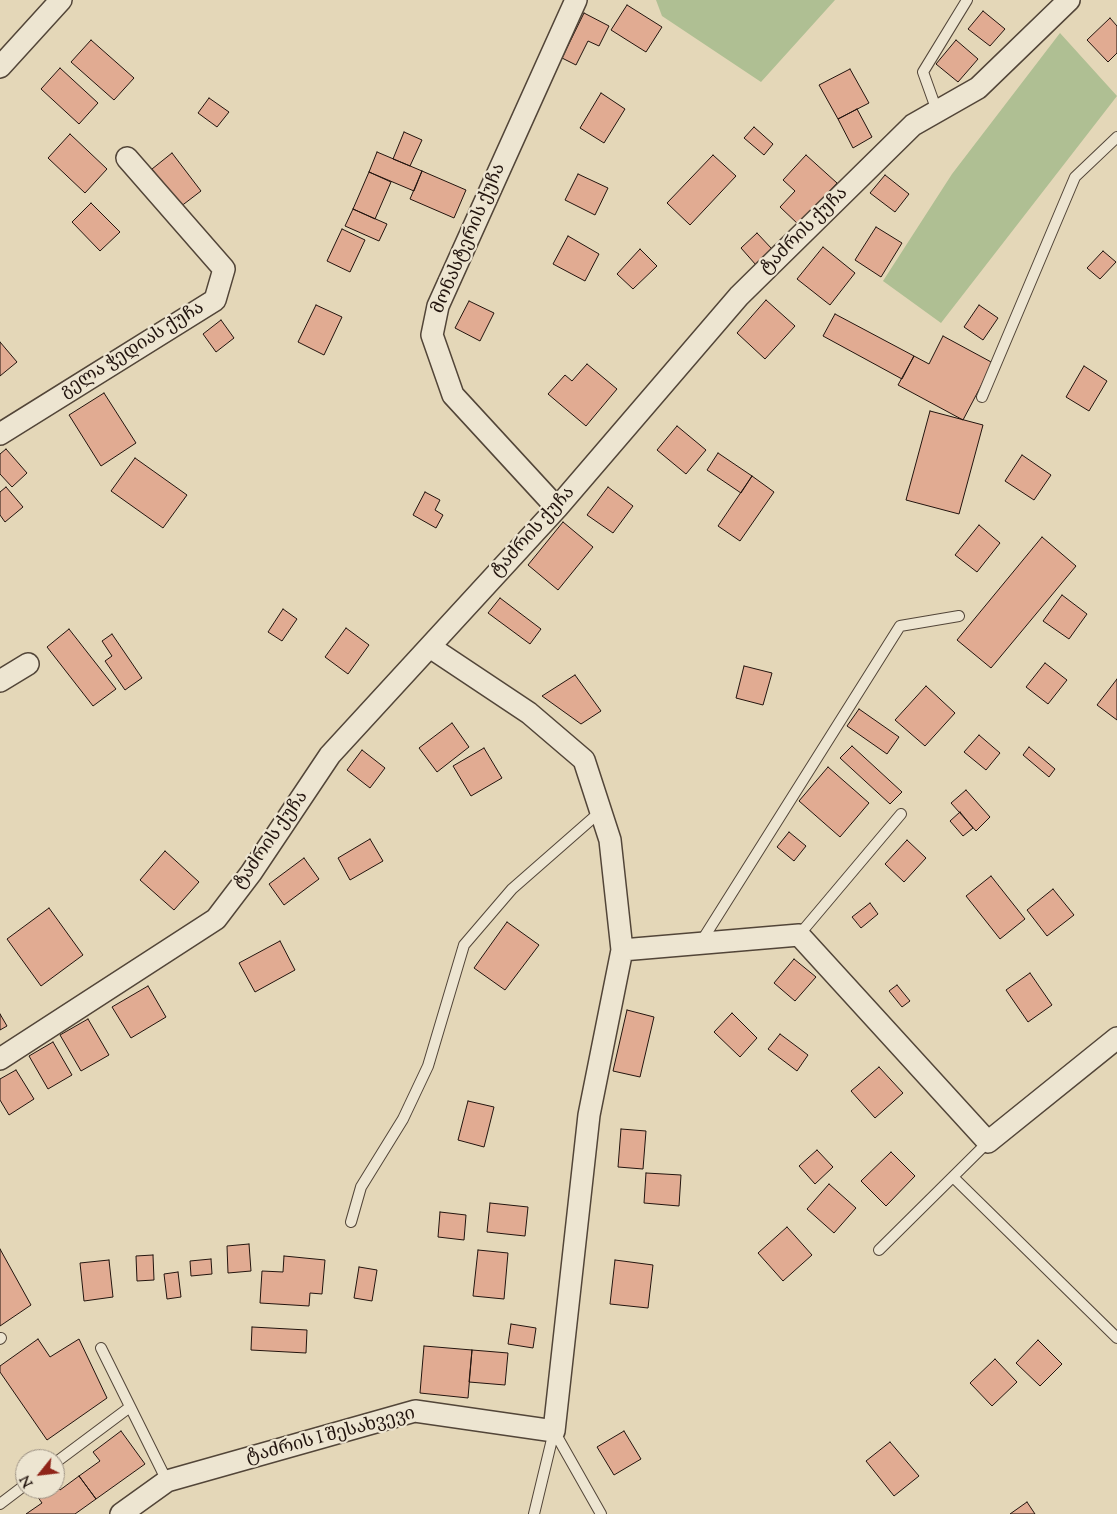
<!DOCTYPE html>
<html>
<head>
<meta charset="utf-8">
<style>
  body { margin:0 }
  #map { position:relative; width:1117px; height:1514px; overflow:hidden; background:#e4d7b8; font-family:"Sorts Mill Goudy",serif }
  canvas { display:block }
  .north { position:absolute; left:15px; top:1449px; width:50px; height:50px; box-sizing:border-box; background:#ede5d1; border:1px solid #9c9183; border-radius:50%; rotate:241deg; font-size:14px; font-weight:700; line-height:20px; text-align:center; color:#22140e }
  .north::after { content:''; display:block; margin:auto; width:18px; height:22px; background:#8f2418; clip-path:polygon(50% 0,100% 100%,50% 72%,0 100%) }
</style>
</head>
<body>
<div id="map">
<canvas width="1117" height="1514"></canvas>
<div class="north">N</div>
</div>
<script>
const g = document.querySelector('canvas').getContext('2d');
g.lineJoin = 'round';
function fill(path, color) { g.fillStyle = color; g.fill(path, 'evenodd'); }
const shape = rows => new Path2D(rows.map(r => 'M' + r).join(''));
function stroke(path, color, width, dash) { g.strokeStyle = color; g.lineWidth = width; g.lineCap = dash ? 'butt' : 'round'; g.setLineDash(dash || []); g.stroke(path); }
function drawText(font, color, halo, rows, align = 'center') {
  g.font = font + ' "Sorts Mill Goudy","Noto Serif Georgian",serif'; g.lineWidth = 4.5; g.setLineDash([]); g.textBaseline = 'middle'; g.strokeStyle = halo; g.fillStyle = color; for (const [text, x, y, turn = 0] of rows) {
    g.save(); g.translate(x, y); g.rotate((+turn || 0) * Math.PI / 180); g.textAlign = isNaN(turn) ? turn : align; if (halo) g.strokeText(text, 0, 0); g.fillText(text, 0, 0); g.restore();
  }
}
fill(shape([
  [656,0,835,0,761,82,662,16],
  [1060,33,1117,96,941,323,883,281,952,174]
]), '#afbf93');
const building = shape([
  [627,5,662,27,646,52,611,30,627,5],
  [983,11,1005,29,990,46,968,29,983,11],
  [584,13,609,26,599,46,588,41,576,65,562,58,584,13],
  [1110,18,1117,26,1117,53,1108,62,1087,40,1110,18],
  [91,40,134,78,114,100,71,62,91,40],
  [956,40,978,59,958,82,936,64,956,40],
  [60,68,98,103,79,124,41,89,60,68],
  [850,69,869,103,838,119,819,85,850,69],
  [601,93,625,109,604,143,580,128,601,93],
  [209,98,229,112,217,127,198,113,209,98],
  [857,109,872,137,853,148,838,119,857,109],
  [754,127,773,144,764,155,744,138,754,127],
  [404,132,422,140,410,166,393,159,404,132],
  [70,134,107,169,85,193,48,158,70,134],
  [377,152,422,171,414,191,369,172,377,152],
  [172,153,201,191,180,207,152,169,172,153],
  [713,155,736,176,690,225,667,203,713,155],
  [806,155,837,183,799,225,780,207,795,191,783,180,806,155],
  [422,171,466,190,454,218,410,199,422,171],
  [369,172,391,182,375,219,353,209,369,172],
  [578,174,608,188,595,215,565,200,578,174],
  [885,175,909,194,895,212,870,193,885,175],
  [91,203,120,232,100,251,72,222,91,203],
  [353,209,387,224,379,241,345,226,353,209],
  [876,227,902,243,881,277,855,260,876,227],
  [342,229,365,240,350,272,327,261,342,229],
  [757,233,772,249,756,265,741,248,757,233],
  [568,236,599,254,585,281,553,264,568,236],
  [823,247,855,273,830,305,797,279,823,247],
  [640,249,657,266,633,289,617,274,640,249],
  [1103,251,1116,262,1100,279,1087,268,1103,251],
  [766,300,795,326,765,359,737,333,766,300],
  [469,301,494,313,480,341,455,328,469,301],
  [316,305,342,317,324,355,298,342,316,305],
  [979,305,998,318,983,340,964,327,979,305],
  [835,314,914,356,902,379,823,336,835,314],
  [221,320,234,338,216,352,203,334,221,320],
  [943,336,993,363,963,420,898,385,914,356,929,364,943,336],
  [0,342,17,362,0,376,0,342],
  [587,364,617,389,586,426,548,394,565,375,572,381,587,364],
  [1084,366,1107,381,1089,411,1066,397,1084,366],
  [104,393,136,443,101,466,69,415,104,393],
  [930,411,983,425,959,514,906,500,930,411],
  [677,426,706,450,686,474,657,450,677,426],
  [6,449,27,473,12,487,0,474,0,454,6,449],
  [718,453,752,476,741,493,707,470,718,453],
  [1022,455,1051,475,1034,500,1005,481,1022,455],
  [135,458,187,495,163,528,111,491,135,458],
  [752,476,774,492,740,541,718,526,752,476],
  [6,487,23,507,5,522,0,515,0,492,6,487],
  [608,487,633,506,613,533,587,515,608,487],
  [425,492,440,500,435,510,443,515,436,528,413,515,425,492],
  [563,522,593,547,558,590,528,565,563,522],
  [979,525,1000,543,977,572,955,555,979,525],
  [1042,537,1076,566,991,668,957,640,1042,537],
  [1062,595,1087,614,1069,639,1043,621,1062,595],
  [500,598,541,629,530,644,488,613,500,598],
  [283,609,297,619,282,641,268,632,283,609],
  [346,628,369,645,348,674,325,657,346,628],
  [69,629,116,689,93,706,47,647,69,629],
  [112,634,142,678,125,690,105,661,112,656,102,641,112,634],
  [1045,663,1067,680,1048,704,1026,687,1045,663],
  [744,666,772,673,763,705,736,698,744,666],
  [575,675,601,711,581,724,542,696,575,675],
  [1117,679,1117,720,1097,705,1117,679],
  [926,686,955,713,925,746,895,720,926,686],
  [859,709,899,737,887,754,847,726,859,709],
  [452,723,469,747,437,772,419,748,452,723],
  [979,735,1000,753,986,770,964,752,979,735],
  [852,746,902,792,890,804,840,758,852,746],
  [1029,747,1055,769,1049,777,1023,755,1029,747],
  [484,748,502,778,471,796,453,766,484,748],
  [362,750,385,768,370,788,347,770,362,750],
  [828,767,869,803,840,837,799,801,828,767],
  [966,790,990,817,976,831,951,803,966,790],
  [960,812,973,828,963,836,950,821,960,812],
  [789,832,806,846,794,861,777,847,789,832],
  [370,839,383,861,350,880,338,858,370,839],
  [907,840,926,858,904,882,885,864,907,840],
  [165,851,199,882,174,910,140,880,165,851],
  [304,858,319,879,284,905,269,884,304,858],
  [991,876,1025,919,1000,939,966,896,991,876],
  [1053,889,1074,915,1047,936,1027,910,1053,889],
  [870,903,878,914,861,928,852,917,870,903],
  [49,908,83,955,41,986,7,939,49,908],
  [507,922,539,945,505,990,474,968,507,922],
  [280,941,295,970,255,992,239,963,280,941],
  [794,959,816,977,795,1001,774,983,794,959],
  [1030,973,1052,1005,1028,1022,1006,990,1030,973],
  [897,985,910,1001,902,1007,889,991,897,985],
  [148,986,166,1017,131,1038,112,1007,148,986],
  [627,1010,654,1017,640,1077,613,1071,627,1010],
  [732,1013,757,1038,740,1057,714,1032,732,1013],
  [0,1014,7,1026,0,1030,0,1014],
  [88,1019,109,1055,81,1071,60,1035,88,1019],
  [780,1034,808,1055,797,1071,768,1049,780,1034],
  [53,1042,72,1075,48,1089,29,1056,53,1042],
  [879,1067,903,1093,875,1118,851,1091,879,1067],
  [16,1070,34,1099,9,1115,0,1100,0,1079,16,1070],
  [468,1101,494,1107,484,1147,458,1140,468,1101],
  [621,1129,646,1131,643,1169,618,1167,621,1129],
  [817,1150,833,1167,815,1184,799,1166,817,1150],
  [891,1152,915,1176,886,1206,861,1181,891,1152],
  [646,1173,681,1175,679,1206,644,1203,646,1173],
  [829,1184,856,1208,834,1233,807,1209,829,1184],
  [490,1203,528,1207,525,1236,487,1232,490,1203],
  [440,1212,466,1215,464,1240,438,1237,440,1212],
  [787,1227,812,1255,783,1281,758,1253,787,1227],
  [249,1244,251,1271,228,1273,227,1246,249,1244],
  [0,1249,31,1305,0,1326,0,1249],
  [478,1250,508,1253,504,1299,473,1296,478,1250],
  [153,1255,154,1280,137,1281,136,1256,153,1255],
  [284,1256,325,1260,322,1294,310,1293,309,1306,260,1303,262,1271,283,1272,284,1256],
  [211,1259,212,1274,191,1276,190,1261,211,1259],
  [109,1260,113,1297,84,1301,80,1263,109,1260],
  [615,1260,653,1265,648,1308,610,1304,615,1260],
  [359,1267,377,1270,372,1301,354,1298,359,1267],
  [178,1272,181,1297,167,1299,164,1274,178,1272],
  [511,1324,536,1328,533,1348,508,1344,511,1324],
  [252,1327,307,1330,306,1353,251,1350,252,1327],
  [38,1339,50,1357,79,1339,107,1398,47,1440,0,1372,0,1366,38,1339],
  [1038,1340,1062,1364,1040,1386,1016,1363,1038,1340],
  [424,1346,472,1350,468,1398,420,1393,424,1346],
  [472,1350,508,1353,505,1385,469,1382,472,1350],
  [995,1359,1017,1382,992,1406,970,1383,995,1359],
  [121,1431,145,1464,96,1499,79,1476,100,1461,93,1452,121,1431],
  [624,1431,641,1459,614,1475,597,1447,624,1431],
  [890,1442,919,1476,894,1496,866,1461,890,1442],
  [79,1476,96,1499,75,1514,26,1514,42,1503,35,1493,41,1489,55,1489,55,1483,60,1490,79,1476],
  [1027,1502,1035,1514,1010,1514,1027,1502]
]);
fill(building, '#e1ab92');
stroke(building, '#22140e', 1);
const lane = shape([
  [937,111,923,72,967,0],
  [982,397,1075,177,1117,137],
  [799,935,901,814],
  [701,942,900,626,959,616],
  [953,1177,1117,1338],
  [351,1222,361,1187,403,1119,428,1066,464,945,512,889,601,811],
  [879,1250,988,1142],
  [0,1339,1,1338],
  [101,1348,167,1481],
  [554,1431,601,1514],
  [55,1463,130,1407],
  [0,1504,25,1485],
  [534,1514,554,1431]
]);
const street = shape([
  [0,67,61,0],
  [0,434,215,300,224,269,127,158],
  [557,508,453,395,432,335,438,306,576,0],
  [0,681,28,664],
  [622,950,799,935,988,1142,1117,1038],
  [0,1059,216,919,251,873,330,755,557,508,739,296,913,125,978,88,1069,0],
  [121,1514,167,1481,415,1411,554,1431,589,1115,622,950,610,840,584,760,529,713,430,647]
]);
stroke(lane, '#524538', 12);
stroke(street, '#524538', 24);
stroke(lane, '#ede5d1', 10);
stroke(street, '#ede5d1', 21);
drawText('18px', '#22140e', '#ede5d1', [
  ["ტაძრის ქუჩა",805,232,-45],
  ["მონასტერის ქუჩა",470,239,-67],
  ["გელა ჭედიას ქუჩა",133,351,-32],
  ["ტაძრის ქუჩა",534,533,-48],
  ["ტაძრის ქუჩა",272,841,-55],
  ["ტაძრის I შესახვევი",331,1437,-15]
]);
</script>
</body>
</html>
